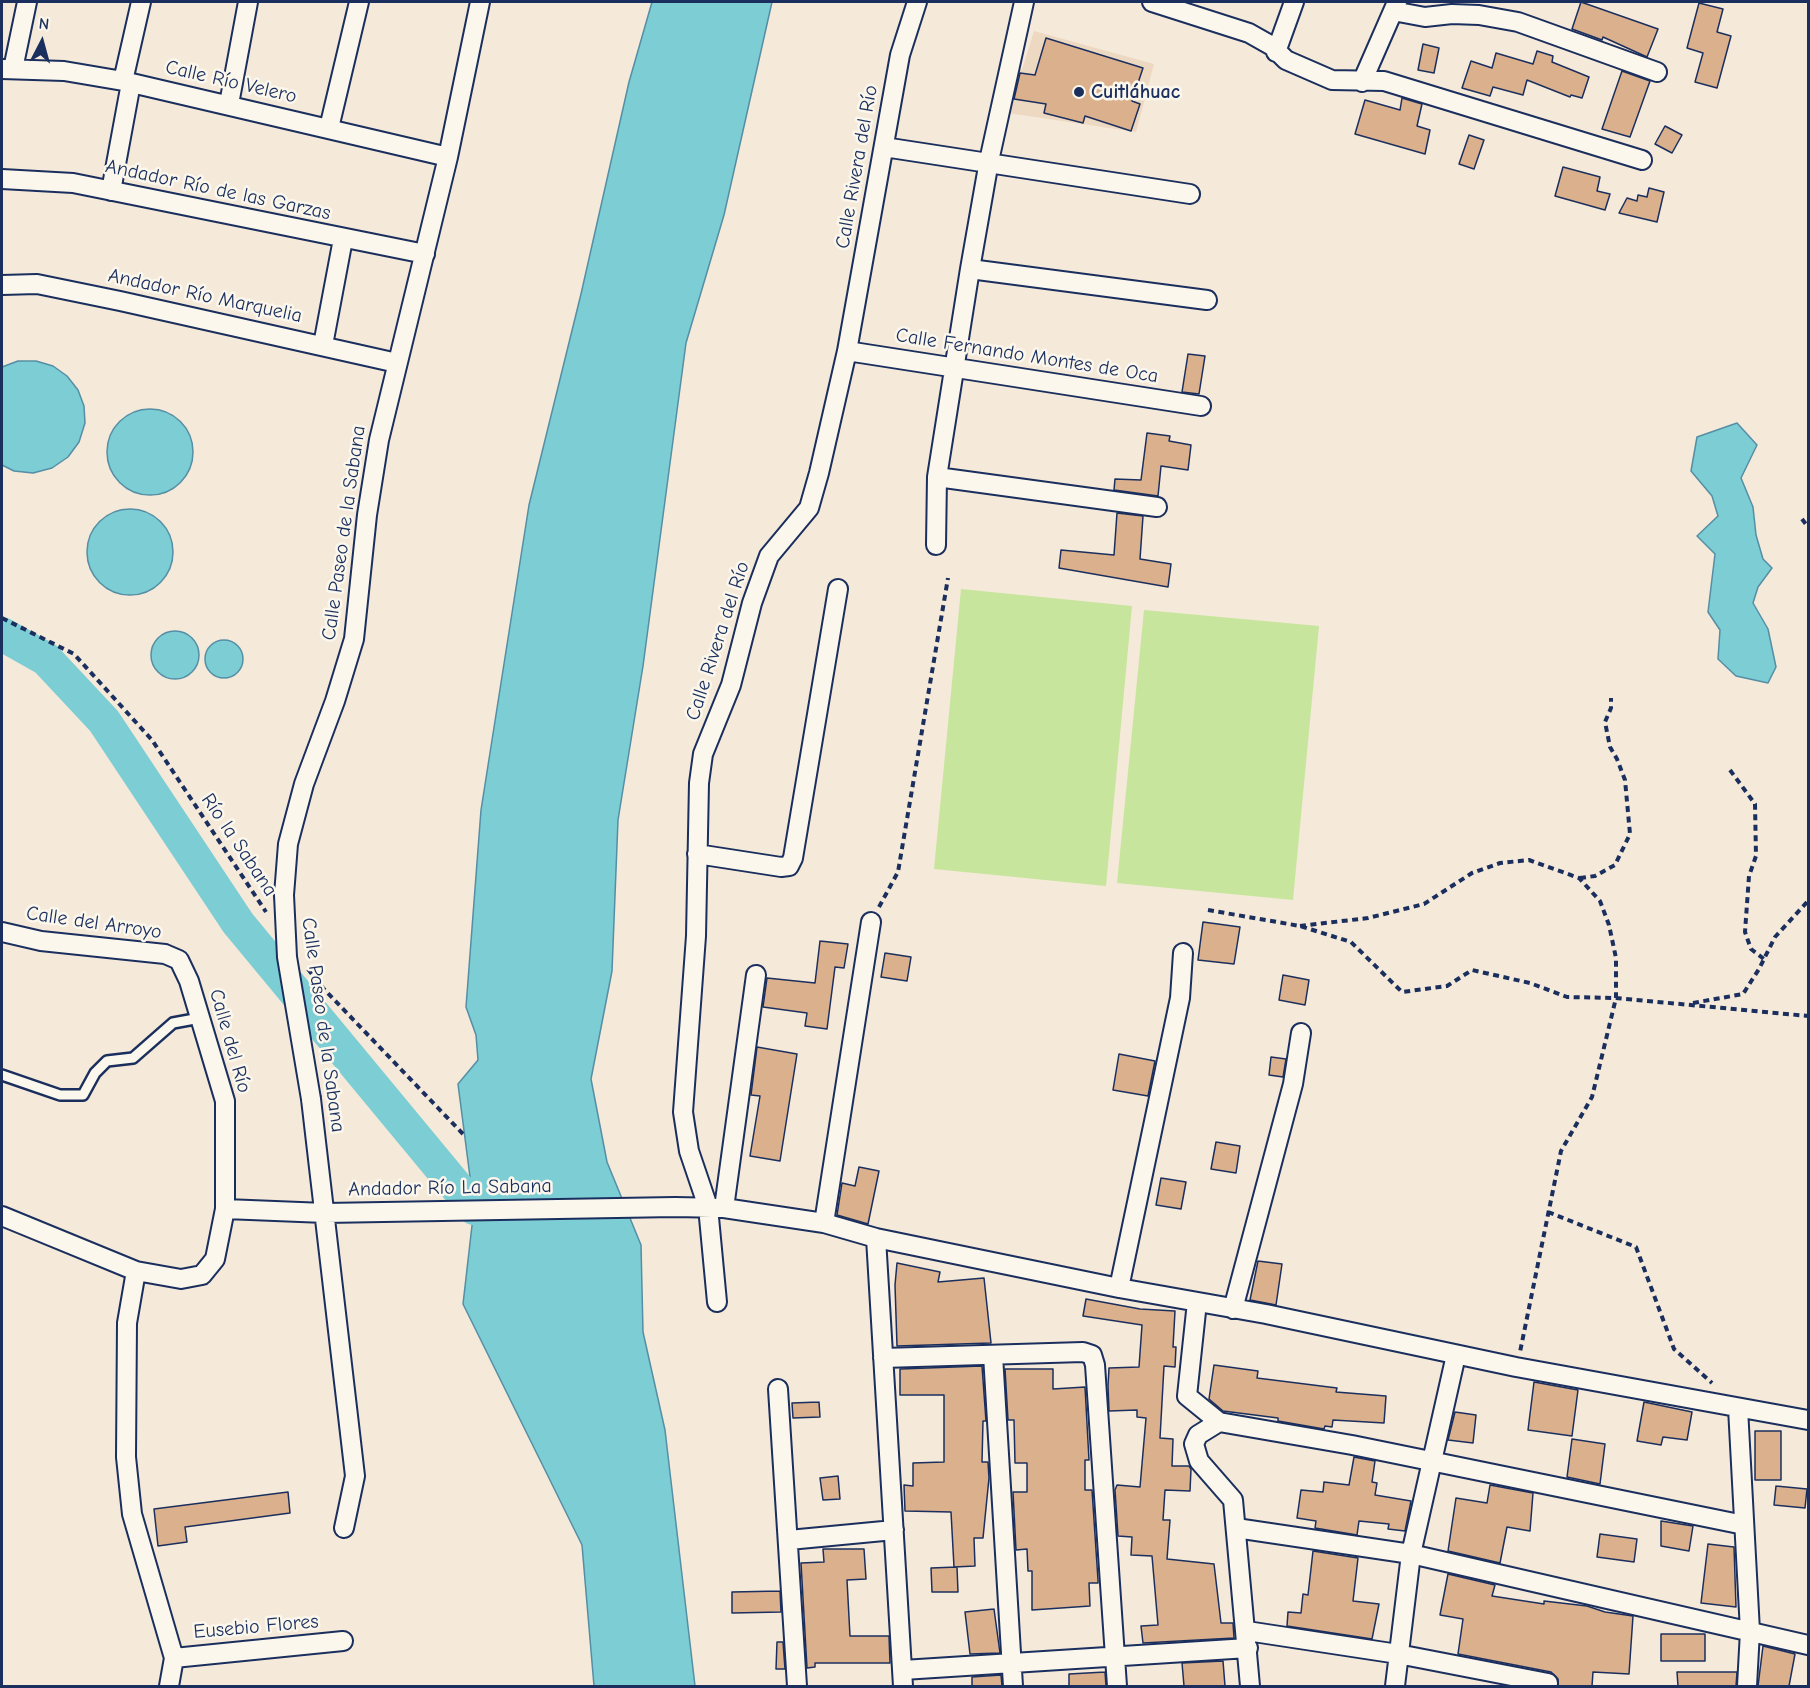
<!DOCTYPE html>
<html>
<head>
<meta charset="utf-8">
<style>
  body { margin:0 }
  #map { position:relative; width:1810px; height:1688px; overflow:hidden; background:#f5e9d9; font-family:"Comic Neue",sans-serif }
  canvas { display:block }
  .frame { position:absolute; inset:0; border:3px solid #1b2f5e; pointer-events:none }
  .north { position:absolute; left:12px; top:12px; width:60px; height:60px; -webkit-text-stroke:4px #fbf7ec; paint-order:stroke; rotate:6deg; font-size:16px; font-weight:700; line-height:24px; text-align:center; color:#1b2f5e }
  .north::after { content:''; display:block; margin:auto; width:21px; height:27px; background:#1b2f5e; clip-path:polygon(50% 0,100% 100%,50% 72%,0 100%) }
</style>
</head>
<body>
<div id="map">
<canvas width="1810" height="1688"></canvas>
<div class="frame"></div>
<div class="north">N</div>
</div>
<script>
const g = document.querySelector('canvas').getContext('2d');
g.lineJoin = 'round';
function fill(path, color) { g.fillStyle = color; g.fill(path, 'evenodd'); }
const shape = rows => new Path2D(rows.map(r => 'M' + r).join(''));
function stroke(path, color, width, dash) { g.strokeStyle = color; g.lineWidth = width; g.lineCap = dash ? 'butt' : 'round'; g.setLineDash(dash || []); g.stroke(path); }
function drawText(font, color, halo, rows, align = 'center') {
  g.font = font + ' "Comic Neue",sans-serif'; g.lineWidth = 5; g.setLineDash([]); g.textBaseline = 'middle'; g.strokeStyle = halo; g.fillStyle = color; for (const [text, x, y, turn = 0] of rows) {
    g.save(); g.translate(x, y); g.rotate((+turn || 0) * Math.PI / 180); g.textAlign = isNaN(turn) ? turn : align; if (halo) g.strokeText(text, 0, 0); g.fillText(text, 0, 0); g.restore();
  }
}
fill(shape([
  [1034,31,1154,64,1136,132,1008,113,1014,71,1022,70]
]), '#edd8c2');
fill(shape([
  [961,589,1132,606,1106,886,934,869],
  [1144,610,1319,626,1293,900,1117,883]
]), '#c8e59d');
const water = shape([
  [652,2,772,2,724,215,686,343,643,666,618,820,612,971,591,1079,607,1162,641,1245,643,1332,665,1430,695,1686,594,1686,582,1545,463,1304,474,1208,458,1084,478,1060,476,1035,466,1007,481,810,529,505,581,294,629,82,652,2],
  [18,361,36,361,53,366,67,376,78,390,84,406,85,423,79,442,68,457,52,468,33,473,14,471,2,465,2,367,18,361],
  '107 452a43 43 0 1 1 86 0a43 43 0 1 1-86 0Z',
  [1737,423,1757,445,1741,478,1753,507,1756,535,1763,559,1772,568,1758,587,1753,603,1768,629,1776,667,1768,683,1736,676,1718,659,1720,630,1708,612,1715,554,1697,536,1718,516,1712,496,1691,471,1697,437,1737,423],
  '87 552a43 43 0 1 1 86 0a43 43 0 1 1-86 0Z',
  '151 655a24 24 0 1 1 48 0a24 24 0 1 1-48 0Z',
  '205 659a19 19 0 1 1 38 0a19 19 0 1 1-38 0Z'
]);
fill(water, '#7ccdd4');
stroke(water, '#558ea5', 1.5);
stroke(shape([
  [2,634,46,659,104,721,238,923,474,1208]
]), '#7ccdd4', 34);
const building = shape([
  [1581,2,1658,29,1647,57,1603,37,1602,40,1572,29,1581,2],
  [1699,3,1723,9,1717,32,1731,36,1717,88,1695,82,1703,53,1687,48,1699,3],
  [1046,38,1143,68,1132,101,1140,104,1131,131,1085,116,1083,123,1044,113,1046,104,1014,99,1020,73,1035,75,1046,38],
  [1423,44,1439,48,1434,73,1418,70,1423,44],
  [1537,51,1553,56,1552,62,1589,77,1582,98,1571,95,1570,97,1527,80,1523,95,1493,87,1490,96,1462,88,1471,61,1492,68,1496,53,1533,64,1537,51],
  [1622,71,1650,81,1630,137,1602,129,1622,71],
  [1402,98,1422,104,1417,126,1430,130,1425,154,1355,134,1365,100,1400,110,1402,98],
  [1665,126,1682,135,1672,153,1655,144,1665,126],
  [1469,135,1484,140,1474,169,1459,164,1469,135],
  [1563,167,1600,177,1597,191,1610,194,1605,210,1555,196,1563,167],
  [1649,188,1664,192,1657,222,1619,213,1627,198,1637,201,1638,195,1647,197,1649,188],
  [1188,354,1205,356,1199,394,1182,392,1188,354],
  [1147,433,1170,436,1169,441,1191,445,1188,470,1161,466,1158,496,1114,490,1115,479,1141,480,1147,433],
  [1117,513,1143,516,1140,559,1171,564,1168,587,1059,568,1061,550,1114,555,1117,513],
  [1203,922,1240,927,1234,964,1198,960,1203,922],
  [820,941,848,944,844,968,835,967,827,1029,805,1026,807,1013,763,1007,767,978,815,983,820,941],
  [885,953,911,957,907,981,881,977,885,953],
  [1283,975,1309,980,1305,1005,1279,1000,1283,975],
  [757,1047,797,1054,780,1161,750,1156,760,1096,751,1095,757,1047],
  [1119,1054,1155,1061,1148,1096,1113,1090,1119,1054],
  [1271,1057,1286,1059,1283,1077,1269,1075,1271,1057],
  [1216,1142,1240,1146,1236,1173,1211,1169,1216,1142],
  [859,1167,879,1171,868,1224,837,1215,842,1183,855,1186,859,1167],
  [1161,1178,1186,1182,1181,1209,1156,1205,1161,1178],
  [1258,1261,1282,1264,1276,1305,1250,1300,1258,1261],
  [897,1263,940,1272,938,1282,984,1278,991,1343,897,1346,895,1285,897,1263],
  [1086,1299,1140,1309,1175,1311,1173,1347,1176,1347,1175,1367,1164,1366,1160,1438,1173,1439,1172,1466,1189,1466,1191,1469,1190,1491,1165,1490,1163,1520,1170,1520,1167,1559,1214,1564,1221,1623,1233,1623,1234,1638,1143,1643,1141,1626,1158,1625,1152,1556,1131,1555,1132,1537,1118,1536,1115,1490,1117,1485,1140,1487,1146,1418,1137,1417,1137,1410,1109,1411,1108,1386,1109,1368,1139,1367,1142,1325,1083,1316,1086,1299],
  [1214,1365,1258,1371,1257,1378,1337,1388,1336,1392,1386,1396,1384,1423,1333,1420,1332,1427,1325,1426,1324,1429,1278,1421,1278,1418,1223,1411,1209,1399,1214,1365],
  [982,1366,986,1421,983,1421,982,1462,988,1462,989,1478,983,1538,974,1538,975,1566,954,1567,951,1512,905,1511,904,1485,913,1486,913,1463,944,1462,944,1395,900,1395,900,1369,982,1366],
  [1005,1369,1053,1369,1053,1389,1085,1387,1089,1460,1085,1460,1085,1490,1092,1490,1098,1580,1098,1583,1089,1583,1090,1606,1032,1610,1032,1571,1028,1571,1027,1549,1016,1550,1013,1492,1027,1492,1027,1463,1015,1463,1014,1420,1008,1420,1005,1369],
  [1534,1382,1578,1390,1572,1436,1528,1430,1534,1382],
  [819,1402,820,1417,793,1418,792,1403,819,1402],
  [1644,1402,1692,1412,1687,1440,1663,1437,1661,1445,1637,1441,1644,1402],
  [1455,1412,1476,1415,1473,1443,1448,1440,1455,1412],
  [1755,1431,1781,1431,1781,1480,1755,1480,1755,1431],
  [1572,1439,1605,1444,1600,1484,1567,1477,1572,1439],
  [1354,1457,1375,1461,1372,1482,1377,1483,1375,1495,1411,1501,1405,1531,1388,1529,1389,1524,1359,1521,1357,1535,1315,1528,1316,1521,1297,1518,1301,1490,1323,1492,1324,1482,1349,1485,1354,1457],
  [838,1476,840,1499,823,1500,820,1478,838,1476],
  [1490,1485,1533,1493,1530,1531,1507,1527,1500,1563,1448,1551,1456,1498,1487,1503,1490,1485],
  [1776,1486,1807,1489,1805,1508,1774,1505,1776,1486],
  [288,1492,290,1513,185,1527,187,1542,158,1546,154,1509,288,1492],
  [1661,1521,1693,1526,1689,1551,1661,1546,1661,1521],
  [1600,1534,1637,1539,1634,1562,1597,1557,1600,1534],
  [1708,1544,1734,1547,1736,1607,1701,1603,1708,1544],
  [823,1549,864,1549,866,1579,847,1580,850,1636,889,1636,890,1663,815,1663,815,1667,807,1668,801,1563,824,1562,823,1549],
  [1313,1551,1358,1558,1353,1601,1379,1604,1372,1639,1287,1626,1288,1612,1301,1613,1303,1594,1308,1595,1313,1551],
  [957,1567,958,1592,932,1592,931,1568,957,1567],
  [1448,1574,1495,1585,1492,1596,1544,1604,1544,1601,1587,1606,1605,1612,1633,1616,1629,1674,1593,1672,1592,1686,1558,1686,1558,1679,1551,1672,1458,1654,1463,1619,1440,1615,1448,1574],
  [780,1591,781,1612,732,1613,732,1592,780,1591],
  [994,1609,1000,1653,970,1654,965,1612,994,1609],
  [1661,1634,1705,1634,1705,1661,1661,1661,1661,1634],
  [777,1642,783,1642,785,1669,776,1669,777,1642],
  [1763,1646,1795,1654,1789,1686,1758,1686,1763,1646],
  [1223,1661,1225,1686,1184,1686,1182,1663,1223,1661],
  [1105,1672,1106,1686,1069,1686,1069,1674,1105,1672],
  [1677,1672,1737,1672,1736,1686,1678,1686,1677,1672],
  [1001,1675,1002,1686,972,1686,972,1677,1001,1675]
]);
fill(building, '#dbb08c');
stroke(building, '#1b2f5e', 1.5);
const lane = shape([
  [2,1075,60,1095,83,1095,95,1073,107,1061,133,1058,173,1023,200,1018]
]);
const street = shape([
  [1152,2,1249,33,1272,46,1286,60,1332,80,1384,81,1642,160],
  [1393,11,1425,17,1452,14,1479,15,1518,22,1657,72],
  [1276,52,1294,2],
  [2,69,64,71,123,81,448,157],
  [13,69,27,2],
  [123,81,141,2],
  [1362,82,1397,2],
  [229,104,248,2],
  [329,128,359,2],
  [884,147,1190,194],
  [2,179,73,183,425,254],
  [111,191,131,83],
  [970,269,1207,300],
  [2,285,37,284,120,301,397,363],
  [323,345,343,239],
  [847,351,1201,406],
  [937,477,1157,507],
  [936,545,937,477,970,269,989,161,1024,2],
  [697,854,781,867,789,866,793,858,838,589],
  [284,895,288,844,304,784,335,701,354,639,367,515,379,440,448,157,480,2],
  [2,932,41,941,165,954,179,960,189,981,225,1101,225,1209,215,1259,202,1275,181,1279,136,1271,2,1216],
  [311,1099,355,1476,344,1528],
  [724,1208,756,975],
  [225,1209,325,1213,675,1207,724,1208,824,1223,876,1238,1119,1288,1266,1314,1516,1367,1808,1420],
  [824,1223,871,922],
  [876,1238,903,1686],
  [136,1271,127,1323,126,1457,132,1514,174,1658,169,1686],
  [1119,1288,1180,998,1183,953],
  [717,1302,708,1207,689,1151,683,1112,696,936,699,783,703,754,731,685,752,603,769,556,809,508,819,473,847,351,900,55,917,2],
  [1197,1302,1187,1396,1219,1422,1352,1445,1744,1525],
  [1233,1309,1293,1084,1301,1033],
  [993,1355,1013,1686],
  [883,1358,1083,1352,1092,1355,1095,1365,1117,1686],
  [778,1389,797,1686],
  [1738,1408,1750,1631,1747,1686],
  [1219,1422,1198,1435,1194,1444,1199,1461,1233,1500,1250,1686],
  [1236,1528,1411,1554,1808,1645],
  [789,1540,894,1530],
  [1247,1631,1398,1654,1548,1683],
  [174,1658,343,1641],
  [903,1670,1248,1648],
  [1395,1686,1411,1554,1456,1355]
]);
stroke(lane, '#1b2f5e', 14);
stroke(street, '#1b2f5e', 22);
stroke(shape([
  [1802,519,1808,527],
  [2,618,74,654,152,740,266,912],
  [1730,770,1755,804,1756,856,1749,876,1745,932,1751,949,1764,959],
  [1580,878,1595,876,1615,865,1630,834,1625,780,1617,759,1610,747,1605,722,1611,708,1611,698],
  [879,907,898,872,948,578],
  [1208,910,1300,926,1351,942,1402,992,1447,986,1472,970,1530,983,1567,997,1616,998,1808,1016],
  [1300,926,1368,918,1424,904,1472,873,1500,863,1529,860,1579,878,1600,901,1609,925,1616,958,1616,998,1592,1097,1561,1151,1520,1352],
  [308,969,322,987,463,1134],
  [1693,1003,1743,994,1759,969,1775,937,1808,901],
  [1548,1212,1636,1247,1674,1349,1712,1383]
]), '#1b2f5e', 4, [6, 4.5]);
stroke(lane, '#fbf7ec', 9);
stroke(street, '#fbf7ec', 18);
const streetBridge = shape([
  [284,895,287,957,311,1099]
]);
stroke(streetBridge, '#1b2f5e', 22, []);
stroke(streetBridge, '#fbf7ec', 18);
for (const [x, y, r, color] of [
  [1079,92,6,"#1b2f5e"]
]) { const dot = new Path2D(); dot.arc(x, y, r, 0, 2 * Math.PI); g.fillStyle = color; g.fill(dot); stroke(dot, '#fbf7ec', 2); }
drawText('20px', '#1b2f5e', '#fbf7ec', [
  ["Calle Río Velero",231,82,13],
  ["Calle Rivera del Río",857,167,-80],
  ["Andador Río de las Garzas",218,190,12],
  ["Andador Río Marquelia",205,296,12],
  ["Calle Fernando Montes de Oca",1027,356,9],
  ["Calle Paseo de la Sabana",344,533,-82],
  ["Calle Rivera del Río",718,641,-72],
  ["Río la Sabana",239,845,56],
  ["Calle del Arroyo",94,923,8],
  ["Calle Paseo de la Sabana",323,1025,82],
  ["Calle del Río",230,1041,74],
  ["Andador Río La Sabana",450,1188,-1],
  ["Eusebio Flores",256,1627,-5]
]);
drawText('bold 20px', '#1b2f5e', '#fbf7ec', [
  ["Cuitláhuac",1091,92]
], 'left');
</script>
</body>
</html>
